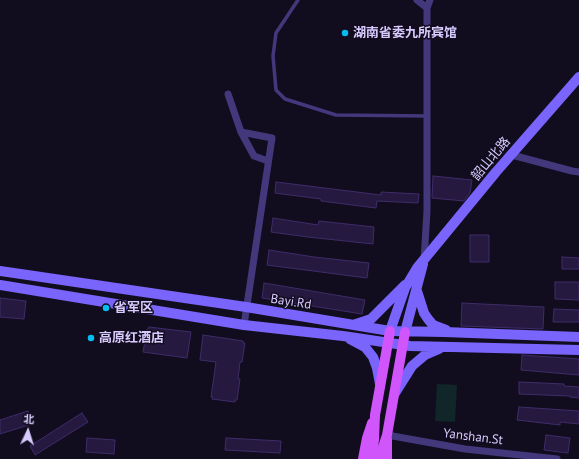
<!DOCTYPE html>
<html>
<head>
<meta charset="utf-8">
<style>
  body { margin:0 }
  #map { position:relative; width:579px; height:459px; overflow:hidden; background:#120d1e; font-family:"PT Sans","Noto Sans SC",sans-serif }
  canvas { display:block }
  .north { position:absolute; left:8px; top:411px; width:40px; height:40px; -webkit-text-stroke:3px #120d1e; paint-order:stroke; rotate:4deg; font-size:11px; font-weight:700; line-height:16px; text-align:center; color:#d7cbfe }
  .north::after { content:''; display:block; margin:auto; width:14px; height:18px; background:#d7cbfe; clip-path:polygon(50% 0,100% 100%,50% 72%,0 100%) }
</style>
</head>
<body>
<div id="map">
<canvas width="579" height="459"></canvas>
<div class="north">北</div>
</div>
<script>
const g = document.querySelector('canvas').getContext('2d');
g.lineJoin = 'round';
function fill(path, color) { g.fillStyle = color; g.fill(path, 'evenodd'); }
const shape = rows => new Path2D(rows.map(r => 'M' + r).join(''));
function stroke(path, color, width, dash) { g.strokeStyle = color; g.lineWidth = width; g.lineCap = dash ? 'butt' : 'round'; g.setLineDash(dash || []); g.stroke(path); }
function drawText(font, color, halo, rows, align = 'center') {
  g.font = font + ' "PT Sans","Noto Sans SC",sans-serif'; g.lineWidth = 3; g.setLineDash([]); g.textBaseline = 'middle'; g.strokeStyle = halo; g.fillStyle = color; for (const [text, x, y, turn = 0] of rows) {
    g.save(); g.translate(x, y); g.rotate((+turn || 0) * Math.PI / 180); g.textAlign = isNaN(turn) ? turn : align; if (halo) g.strokeText(text, 0, 0); g.fillText(text, 0, 0); g.restore();
  }
}
fill(shape([
  [437,384,457,385,455,422,435,421]
]), '#102628');
const building = shape([
  [433,176,472,180,470,193,464,201,432,198,433,176],
  [276,182,381,195,381,192,419,194,418,203,377,201,376,208,321,201,321,199,275,193,276,182],
  [273,218,318,225,319,221,374,227,373,244,308,237,271,232,273,218],
  [470,235,489,235,489,262,470,262,470,235],
  [269,250,314,257,369,263,367,278,267,265,269,250],
  [562,257,579,258,579,269,562,269,562,257],
  [555,282,579,282,579,300,555,299,555,282],
  [264,283,365,300,362,314,262,298,264,283],
  [0,298,26,301,24,319,0,317,0,298],
  [462,303,544,307,543,329,461,326,462,303],
  [554,309,579,310,579,322,553,322,554,309],
  [149,327,191,332,187,358,143,352,147,329,149,329,149,327],
  [203,335,243,341,243,343,245,343,242,362,240,362,238,379,240,379,237,400,235,400,235,402,212,399,213,397,211,397,216,362,200,360,203,335],
  [522,355,579,359,579,375,521,370,522,355],
  [519,382,564,384,564,386,579,387,579,398,570,397,570,396,519,394,519,382],
  [519,407,579,411,579,424,560,422,560,425,517,420,519,407],
  [28,411,32,424,0,434,0,420,28,411],
  [82,413,88,422,35,455,30,446,82,413],
  [546,435,570,438,568,453,544,450,546,435],
  [87,438,115,440,114,454,86,452,87,438],
  [226,438,281,441,280,453,225,450,226,438]
]);
fill(building, '#25193f');
stroke(building, '#3f2c6a', 1);
stroke(shape([
  [298,0,276,33,273,56,276,90,285,99,336,115,427,116]
]), '#43387c', 3.5);
stroke(shape([
  [417,0,427,8],
  [228,94,241,132,254,156,268,161],
  [241,132,272,138,244,325],
  [512,155,572,171,579,172],
  [424,260,427,211,427,8,430,0],
  [387,435,465,449,557,459]
]), '#43387c', 7);
stroke(shape([
  [0,271,246,307,390,331,444,332,579,337],
  [0,285,244,325,343,336,410,346,579,350],
  [417,291,424,313,428,319,433,325,446,330],
  [356,324,371,319,405,285],
  [390,331,405,288,417,268,496,172,579,77],
  [405,332,423,264],
  [350,339,365,347,373,357,377,368,380,384],
  [395,393,412,366,425,355,439,349]
]), '#7964fc', 10);
stroke(shape([
  [387,439,387,459],
  [363,459,367,438,372,423],
  [371,459,374,440,375,415,390,331],
  [379,459,387,435,405,332]
]), '#d055fb', 10);
for (const [x, y, r, color] of [
  [345,33,4,"#05bdf0"],
  [106,308,4,"#05bdf0"],
  [91,338,4,"#05bdf0"]
]) { const dot = new Path2D(); dot.arc(x, y, r, 0, 2 * Math.PI); g.fillStyle = color; g.fill(dot); stroke(dot, '#120d1e', 1.5); }
drawText('bold 13px', '#d7cbfe', '#120d1e', [
  ["湖南省委九所宾馆",353,33],
  ["省军区",114,308],
  ["高原红酒店",99,338]
], 'left');
drawText('13px', '#d7cbfe', '#120d1e', [
  ["韶山北路",491,159,-50],
  ["Bayi.Rd",291,302,9],
  ["Yanshan.St",473,437,7]
]);
</script>
</body>
</html>
